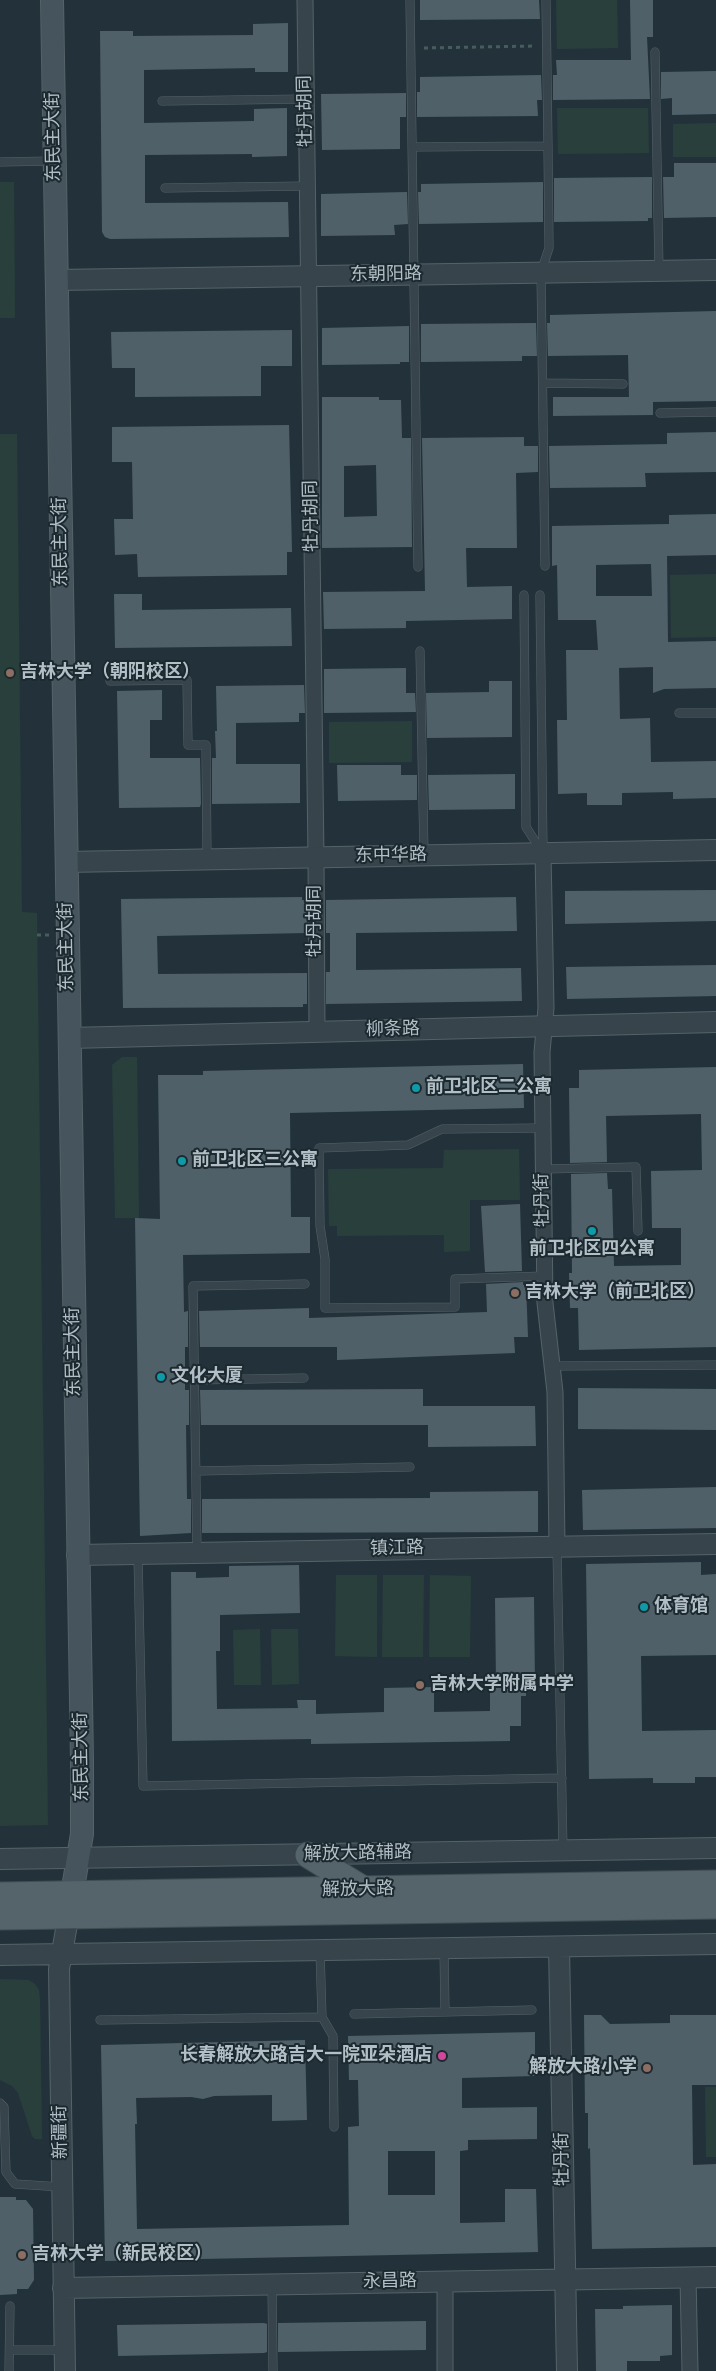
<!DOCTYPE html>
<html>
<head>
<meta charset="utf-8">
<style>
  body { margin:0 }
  canvas { display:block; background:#23323a }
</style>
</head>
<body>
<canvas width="716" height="2371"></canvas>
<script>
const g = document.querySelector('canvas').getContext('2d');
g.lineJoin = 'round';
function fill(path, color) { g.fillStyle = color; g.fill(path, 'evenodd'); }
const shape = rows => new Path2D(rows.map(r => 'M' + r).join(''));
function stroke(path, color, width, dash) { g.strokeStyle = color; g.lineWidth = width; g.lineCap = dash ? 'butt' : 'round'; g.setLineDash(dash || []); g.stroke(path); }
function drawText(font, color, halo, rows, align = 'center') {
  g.font = font + ' "Titillium Web","Noto Sans SC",sans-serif'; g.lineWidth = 4; g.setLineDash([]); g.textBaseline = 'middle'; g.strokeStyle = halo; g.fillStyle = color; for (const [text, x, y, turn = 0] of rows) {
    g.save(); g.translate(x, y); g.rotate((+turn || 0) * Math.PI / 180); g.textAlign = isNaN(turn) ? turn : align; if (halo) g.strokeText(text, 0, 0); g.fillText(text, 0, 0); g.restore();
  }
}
fill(shape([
  [556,0,617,0,618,48,557,49],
  [648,108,649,153,558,154,557,108],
  [716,123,716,157,673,157,673,124],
  [0,182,14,182,15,318,0,318],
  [0,434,17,434,22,912,37,913,48,1825,0,1826],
  [716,574,716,637,671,638,670,575],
  [412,721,412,762,329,763,329,722],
  [122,1057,137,1057,139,1218,115,1218,112,1065],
  [519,1149,520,1200,470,1200,470,1251,444,1252,444,1235,337,1236,337,1226,329,1226,328,1169,443,1168,444,1150],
  [336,1575,377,1575,377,1657,335,1656],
  [383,1575,424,1575,423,1657,382,1657],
  [430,1575,471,1576,470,1657,429,1657],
  [260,1629,261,1685,234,1685,233,1630],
  [271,1629,298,1629,299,1684,272,1685],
  [0,1979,29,1980,35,1984,39,1990,40,2000,42,2139,35,2139,32,2136,18,2093,12,2086,0,2080],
  [705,2087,716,2087,716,2157,706,2157]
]), '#283f3b');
fill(shape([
  [420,0,539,0,540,19,420,20],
  [630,0,653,0,653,37,647,37,650,99,553,100,553,75,557,75,556,60,631,60],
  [288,23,288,72,255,72,255,68,144,70,144,123,254,121,254,109,287,108,287,156,252,157,252,154,145,155,145,203,288,202,289,237,110,239,105,237,102,232,100,31,133,31,133,36,253,35,253,24],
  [716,71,716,114,672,115,672,98,661,99,661,72],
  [541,75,542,100,537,100,538,116,417,117,417,92,420,92,420,77],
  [406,93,406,117,400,117,400,149,322,150,321,94],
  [674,163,716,163,716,217,664,218,663,177,674,177],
  [652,177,652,218,648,218,648,221,554,222,554,178],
  [543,182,543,222,419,224,418,192,421,192,421,184],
  [407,192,408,224,394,225,395,235,321,236,321,194],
  [716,311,716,401,653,402,653,415,553,416,553,397,629,397,628,355,548,356,547,323,550,323,550,315],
  [536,323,537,356,522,356,522,361,421,362,421,324],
  [409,326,409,362,400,362,400,364,322,365,322,328],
  [292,330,292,366,261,366,261,396,135,397,135,368,112,368,111,332],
  [322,397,379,397,379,400,401,400,402,438,411,438,412,547,322,548],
  [376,465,377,516,344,517,344,466],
  [289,425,292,552,287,552,287,575,138,577,137,554,115,555,114,519,133,519,132,462,112,462,112,427],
  [716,432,716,472,645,473,646,487,550,488,549,446,667,444,667,433],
  [524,437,524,446,538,446,538,472,516,473,517,548,466,548,467,587,512,586,512,619,406,621,406,628,324,629,323,592,425,591,422,438],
  [716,514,716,555,667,556,668,642,716,641,716,688,664,689,653,693,653,667,619,668,620,719,650,718,651,762,716,761,716,798,673,799,673,792,622,793,622,805,587,805,587,793,558,794,557,720,567,720,566,650,598,650,596,620,558,620,557,565,552,566,552,526,669,524,669,515],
  [651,564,652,596,596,596,596,565],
  [114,594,142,594,142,610,291,608,292,646,115,648],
  [406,668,406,693,415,693,416,712,324,713,324,669],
  [489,681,512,681,512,737,427,738,426,693,489,692],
  [304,685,305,713,299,713,299,722,236,723,236,764,300,764,300,803,212,804,212,758,216,758,215,731,217,731,216,686],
  [162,690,162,720,150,720,150,758,200,758,201,804,200,807,119,808,117,691],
  [337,765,401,765,401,775,417,775,417,800,338,801],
  [515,774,515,809,429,810,428,775],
  [716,890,716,921,565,924,565,891],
  [302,897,302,900,307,900,307,933,157,936,158,974,307,973,307,1004,303,1004,303,1007,123,1008,121,899],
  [516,897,517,931,356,933,356,970,521,968,522,1001,326,1004,326,972,330,972,330,933,326,933,326,900],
  [716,965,716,996,567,999,566,967],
  [523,1064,524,1108,290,1113,291,1217,310,1217,310,1253,183,1255,184,1312,188,1311,188,1347,185,1347,185,1390,189,1390,189,1425,186,1425,187,1499,191,1499,191,1533,140,1536,135,1218,160,1219,158,1075,203,1075,203,1071],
  [716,1067,716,1347,579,1350,578,1308,570,1308,569,1273,572,1273,571,1174,607,1173,608,1189,612,1189,614,1266,681,1265,681,1228,652,1228,651,1171,702,1170,701,1114,606,1116,607,1162,570,1163,569,1088,579,1088,579,1070],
  [520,1204,522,1271,485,1272,481,1206],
  [523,1282,523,1285,526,1284,528,1337,514,1337,515,1353,337,1360,337,1347,200,1347,199,1311,309,1308,309,1318,487,1312,486,1284],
  [578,1388,716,1389,716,1430,578,1429],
  [423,1389,423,1406,535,1406,536,1446,428,1447,428,1425,201,1425,200,1390],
  [716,1487,716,1528,583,1530,582,1490],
  [538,1491,538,1532,202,1533,202,1499,430,1498,430,1492],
  [701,1562,701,1575,716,1574,716,1655,641,1656,642,1731,716,1730,716,1777,695,1777,695,1783,653,1783,653,1778,589,1779,586,1564],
  [299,1565,300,1613,220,1615,220,1651,216,1651,217,1709,298,1708,297,1700,316,1700,316,1714,384,1712,384,1688,434,1687,434,1712,490,1711,490,1684,496,1684,495,1598,534,1597,535,1686,526,1686,526,1696,521,1696,521,1726,510,1726,510,1741,311,1744,311,1739,172,1741,171,1572,196,1572,196,1578,229,1577,229,1566],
  [584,2015,601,2015,610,2024,670,2023,670,2015,716,2015,716,2085,692,2085,693,2165,716,2164,716,2247,592,2249,590,2148,588,2149,588,2113,585,2113],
  [535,2032,535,2076,462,2078,462,2108,537,2107,537,2139,468,2140,468,2150,460,2151,460,2223,505,2222,505,2189,536,2189,538,2252,105,2261,101,2045,305,2040,307,2120,272,2121,272,2095,214,2096,203,2099,191,2097,136,2098,137,2124,135,2124,137,2229,349,2225,348,2127,359,2126,358,2080,349,2080,348,2036],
  [388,2151,435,2151,435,2195,388,2195],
  [0,2197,16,2197,16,2200,26,2200,33,2209,34,2280,28,2289,17,2289,17,2294,0,2295],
  [672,2305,672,2355,660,2356,660,2361,627,2361,627,2371,596,2371,595,2309,623,2309,623,2306],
  [426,2321,426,2350,278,2352,278,2323],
  [264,2323,267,2324,267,2352,264,2353,118,2356,117,2325]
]), '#4f6068');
const service = shape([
  [410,0,418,567],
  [655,52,659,270],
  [162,101,306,99],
  [412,147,548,146,546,0],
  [0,162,53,161],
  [165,188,307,186],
  [543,383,623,384],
  [660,413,716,412],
  [545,566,541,272,549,248,548,146],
  [524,595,526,827,542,852],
  [540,595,543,851],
  [420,651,424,853],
  [110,681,187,680,188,745,206,745,207,859],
  [679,713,716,713],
  [542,1128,442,1129,408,1145,319,1148,320,1226,325,1259,325,1308,455,1307,455,1279,544,1276],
  [543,1169,636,1167,638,1231],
  [552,1366,716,1365],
  [194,1380,304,1378],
  [196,1471,410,1467],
  [557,1549,563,1850],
  [197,1552,193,1286,305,1284],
  [138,1556,143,1786,562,1778],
  [444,1949,445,2012],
  [354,2014,532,2010],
  [322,2017,333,2036,334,2127],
  [100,2020,322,2017,320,1950],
  [0,2103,4,2107,6,2172,15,2184,62,2187],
  [272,2286,273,2371],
  [11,2350,64,2350],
  [9,2371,10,2306]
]);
const minor = shape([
  [305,0,316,857,317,1032],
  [543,853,546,1008,542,1052,545,1303,555,1392,557,1547],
  [688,2277,690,2371],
  [445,2281,445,2371]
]);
const tertiary = shape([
  [56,280,716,270],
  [66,862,716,850],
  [69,1038,716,1022],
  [77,1555,716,1544],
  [0,1859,716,1848],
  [559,1947,567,2371],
  [0,1955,716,1944],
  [63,2288,716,2277],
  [65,2371,59,1969,71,1902]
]);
const secondary = shape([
  [52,0,82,1759,82,1834,72,1894]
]);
const primary = shape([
  [308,1855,365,1890],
  [0,1895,716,1883],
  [0,1917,716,1906]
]);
stroke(service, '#556268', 9);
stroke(minor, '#556268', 17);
stroke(tertiary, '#556268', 22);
stroke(secondary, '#556268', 24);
stroke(primary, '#404d53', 27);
stroke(shape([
  [424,48,535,46],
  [37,935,49,935]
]), '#475d59', 3, [4, 4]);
stroke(service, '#37444b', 8);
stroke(minor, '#37444b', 15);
stroke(tertiary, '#37444b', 20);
stroke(secondary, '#45545d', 22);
stroke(primary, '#55636b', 25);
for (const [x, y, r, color] of [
  [10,673,5,"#8d6e63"],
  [416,1088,5,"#0f9aa8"],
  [182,1161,5,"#0f9aa8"],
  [592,1231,5,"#0f9aa8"],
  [515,1293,5,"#8d6e63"],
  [161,1377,5,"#0f9aa8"],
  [644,1607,5,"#0f9aa8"],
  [420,1685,5,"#8d6e63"],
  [442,2056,5,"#d1479c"],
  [647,2068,5,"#8d6e63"],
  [22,2255,5,"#8d6e63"]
]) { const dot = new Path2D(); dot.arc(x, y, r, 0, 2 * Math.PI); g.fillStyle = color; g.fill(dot); stroke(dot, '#1c292f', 2); }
drawText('18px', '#b2bfc6', '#1c292f', [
  ["牡丹胡同",306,111,-91],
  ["东民主大街",54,137,-91],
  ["东朝阳路",386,275,-1],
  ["牡丹胡同",312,516,-91],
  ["东民主大街",61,542,-91],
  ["东中华路",391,856,-1],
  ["牡丹胡同",316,921,-90],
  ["东民主大街",67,947,-91],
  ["柳条路",393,1030,-1],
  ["牡丹街",543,1200,-91],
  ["东民主大街",74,1352,-91],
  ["镇江路",397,1549,-1],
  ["东民主大街",82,1757,-91],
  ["解放大路辅路",358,1854,-1],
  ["解放大路",358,1890,-1],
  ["新疆街",61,2132,-91],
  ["牡丹街",563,2159,-91],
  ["永昌路",390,2282,-1]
]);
drawText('bold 18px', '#b2bfc6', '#1c292f', [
  ["吉林大学（朝阳校区）",20,673],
  ["前卫北区二公寓",426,1088],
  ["前卫北区三公寓",192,1161],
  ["前卫北区四公寓",592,1250,"center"],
  ["吉林大学（前卫北区）",525,1293],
  ["文化大厦",171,1377],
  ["体育馆",654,1607],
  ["吉林大学附属中学",430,1685],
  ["长春解放大路吉大一院亚朵酒店",432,2056,"right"],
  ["解放大路小学",637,2068,"right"],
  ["吉林大学（新民校区）",32,2255]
], 'left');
</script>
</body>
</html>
